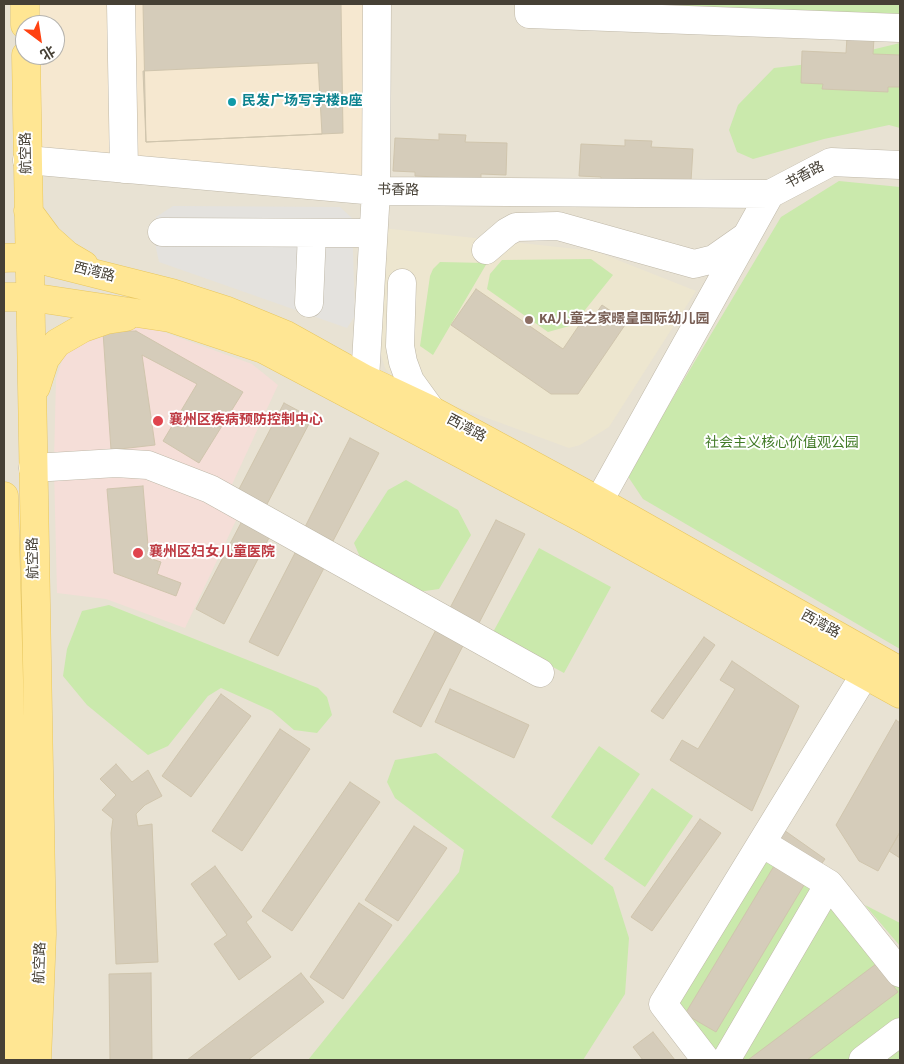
<!DOCTYPE html>
<html>
<head>
<meta charset="utf-8">
<style>
  body { margin:0 }
  #map { position:relative; width:904px; height:1064px; overflow:hidden; background:#f3f0e5; font-family:"Source Sans 3","Noto Sans SC",sans-serif }
  canvas { display:block }
  .frame { position:absolute; inset:0; border:5px solid #464035; pointer-events:none }
  .north { position:absolute; left:15px; top:15px; width:50px; height:50px; box-sizing:border-box; background:#fff; border:1px solid #b5b3ae; border-radius:50%; rotate:149deg; font-size:14px; font-weight:700; line-height:20px; text-align:center; color:#464035 }
  .north::after { content:''; display:block; margin:auto; width:18px; height:22px; background:#ff4211; clip-path:polygon(50% 0,100% 100%,50% 72%,0 100%) }
</style>
</head>
<body>
<div id="map">
<canvas width="904" height="1064"></canvas>
<div class="frame"></div>
<div class="north">北</div>
</div>
<script>
const g = document.querySelector('canvas').getContext('2d');
g.lineJoin = 'round';
function fill(path, color) { g.fillStyle = color; g.fill(path, 'evenodd'); }
const shape = rows => new Path2D(rows.map(r => 'M' + r).join(''));
function stroke(path, color, width, dash) { g.strokeStyle = color; g.lineWidth = width; g.lineCap = dash ? 'butt' : 'round'; g.setLineDash(dash || []); g.stroke(path); }
function drawText(font, color, halo, rows, align = 'center') {
  g.font = font + ' "Source Sans 3","Noto Sans SC",sans-serif'; g.lineWidth = 4; g.setLineDash([]); g.textBaseline = 'middle'; g.strokeStyle = halo; g.fillStyle = color; for (const [text, x, y, turn = 0] of rows) {
    g.save(); g.translate(x, y); g.rotate((+turn || 0) * Math.PI / 180); g.textAlign = isNaN(turn) ? turn : align; if (halo) g.strokeText(text, 0, 0); g.fillText(text, 0, 0); g.restore();
  }
}
fill(shape([
  [4,4,900,4,900,1060,4,1060],
  [25,25,55,25,55,55,25,55]
]), '#e8e2d3');
fill(shape([
  [25,4,377,4,376,191,27,160,26,55,55,55,55,25,25,25]
]), '#f6e8d0');
fill(shape([
  [382,228,595,251,696,291,609,427,580,445,569,448,397,385,385,368,379,348]
]), '#ede6cf');
fill(shape([
  [144,325,252,364,278,385,229,491,54,461,56,379,65,351,102,326],
  [54,469,152,472,240,512,185,628,106,599,57,593]
]), '#f5ded8');
fill(shape([
  [529,4,900,4,900,28],
  [900,43,900,128,889,125,824,139,753,159,737,152,729,130,738,105,774,68,817,63],
  [839,181,900,187,900,649,643,499,627,475,781,217],
  [591,259,613,275,573,325,548,332,487,289,490,274,502,260],
  [440,262,487,263,433,355,420,346,430,276,433,269],
  [406,480,458,510,471,535,439,589,418,592,360,557,354,543,388,490],
  [539,548,611,587,564,673,492,634],
  [109,605,318,688,327,697,332,715,317,733,294,730,272,711,221,688,208,696,168,746,148,755,87,705,63,676,67,649,82,611],
  [599,746,640,774,592,845,551,817],
  [436,753,613,887,629,938,625,994,583,1060,308,1060,459,872,464,850,395,798,387,782,395,760],
  [652,788,693,816,645,887,604,859],
  [766,855,834,905,900,988,900,1060,713,1060,676,999],
  [865,905,900,923,900,946]
]), '#cae9ac');
fill(shape([
  [173,206,340,207,352,218,355,316,347,328,159,262,153,234,156,217]
]), '#e4e2de');
const building = shape([
  [143,4,341,4,343,133,146,142,143,4],
  [847,37,874,38,873,54,900,55,900,87,888,87,888,92,822,89,823,84,801,83,802,51,846,53,847,37],
  [318,63,322,134,146,142,143,71,318,63],
  [439,134,466,135,465,142,507,143,506,175,481,174,481,179,415,176,415,172,393,171,395,138,439,140,439,134],
  [625,140,652,141,651,147,693,149,691,181,601,182,601,177,579,176,581,144,625,146,625,140],
  [476,289,563,349,586,315,592,319,602,305,627,322,578,394,551,394,451,325,476,289],
  [136,331,243,392,199,463,163,441,197,384,142,355,155,445,111,450,103,332,136,331],
  [284,403,312,418,266,506,238,491,284,403],
  [350,438,379,453,333,541,305,527,350,438],
  [143,486,149,558,161,562,157,574,181,583,176,596,114,573,107,489,143,486],
  [496,520,525,534,479,623,450,608,496,520],
  [242,521,270,536,224,624,196,609,242,521],
  [295,553,324,568,278,656,249,642,295,553],
  [439,624,467,638,421,727,393,712,439,624],
  [704,637,715,645,663,719,651,711,704,637],
  [732,661,799,706,752,811,670,760,682,740,698,749,735,689,720,680,732,661],
  [450,689,529,725,514,758,435,722,450,689],
  [221,694,251,716,191,797,162,776,221,694],
  [896,720,900,723,900,832,878,871,859,861,836,825,896,720],
  [280,729,310,749,242,851,212,831,280,729],
  [116,764,132,782,148,770,162,796,145,805,136,814,138,826,152,824,158,962,116,964,111,833,113,819,102,810,116,795,100,779,116,764],
  [350,782,380,802,292,931,262,911,350,782],
  [700,819,721,833,652,931,631,917,700,819],
  [414,826,447,848,398,921,365,900,414,826],
  [781,828,825,859,817,870,773,839,781,828],
  [900,832,900,858,889,851,900,832],
  [777,861,807,880,716,1032,685,1014,777,861],
  [215,866,252,917,246,922,271,957,239,980,214,944,227,935,191,884,215,866],
  [359,903,392,925,343,999,310,977,359,903],
  [876,964,898,992,807,1060,748,1060,876,964],
  [151,973,152,1060,110,1060,109,974,151,973],
  [301,973,324,1002,248,1060,187,1060,301,973],
  [653,1032,675,1060,643,1060,633,1047,653,1032]
]);
fill(building, '#d5ccba');
stroke(building, '#d0c5ad', 1);
const minor = shape([
  [121,4,124,169],
  [529,4,529,14,900,28],
  [27,160,376,191,770,194],
  [162,232,373,233],
  [486,250,507,232,516,227,558,226,694,264,714,259,744,238],
  [402,283,400,346,403,362,410,381,431,410],
  [309,303,312,233],
  [365,379,376,191,377,4],
  [33,468,116,463,148,465,210,489,540,673],
  [599,501,770,194,831,162,900,165],
  [762,843,829,884,900,973],
  [706,1060,663,1004,865,674],
  [726,1060,829,884],
  [863,1060,900,1032]
]);
const major = shape([
  [25,4,25,25],
  [26,55,42,934,37,1060],
  [28,211,48,238,67,255,84,265],
  [4,258,29,257,172,293,225,310,286,335,365,379,431,410,599,501,900,671],
  [4,297,30,297,170,318,263,349,582,518,900,694],
  [36,387,45,359,57,343,83,328,106,320,126,317],
  [4,496,16,937,13,1060]
]);
stroke(minor, '#bfb8a8', 29);
stroke(major, '#e8c75f', 29);
stroke(minor, '#fff', 28);
stroke(major, '#ffe693', 28);
for (const [x, y, r, color] of [
  [232,102,5,"#0f9aa8"],
  [529,320,5,"#8d6e63"],
  [158,421,6,"#e0444e"],
  [138,553,6,"#e0444e"]
]) { const dot = new Path2D(); dot.arc(x, y, r, 0, 2 * Math.PI); g.fillStyle = color; g.fill(dot); stroke(dot, '#fff', 2); }
drawText('bold 14px', '#0d838f', '#fff', [
  ["民发广场写字楼B座",242,102]
], 'left');
drawText('14px', '#464035', '#fff', [
  ["航空路",27,153,-91],
  ["书香路",805,176,-28],
  ["书香路",398,191,1],
  ["西湾路",94,273,14],
  ["西湾路",466,429,28],
  ["航空路",34,558,-91],
  ["西湾路",820,625,29],
  ["航空路",41,963,-88]
]);
drawText('bold 14px', '#785e54', '#fff', [
  ["KA儿童之家暻皇国际幼儿园",539,320]
], 'left');
drawText('bold 14px', '#be3a42', '#fff', [
  ["襄州区疾病预防控制中心",169,421],
  ["襄州区妇女儿童医院",149,553]
], 'left');
drawText('14px', '#417a26', '#fff', [
  ["社会主义核心价值观公园",782,444]
]);
</script>
</body>
</html>
